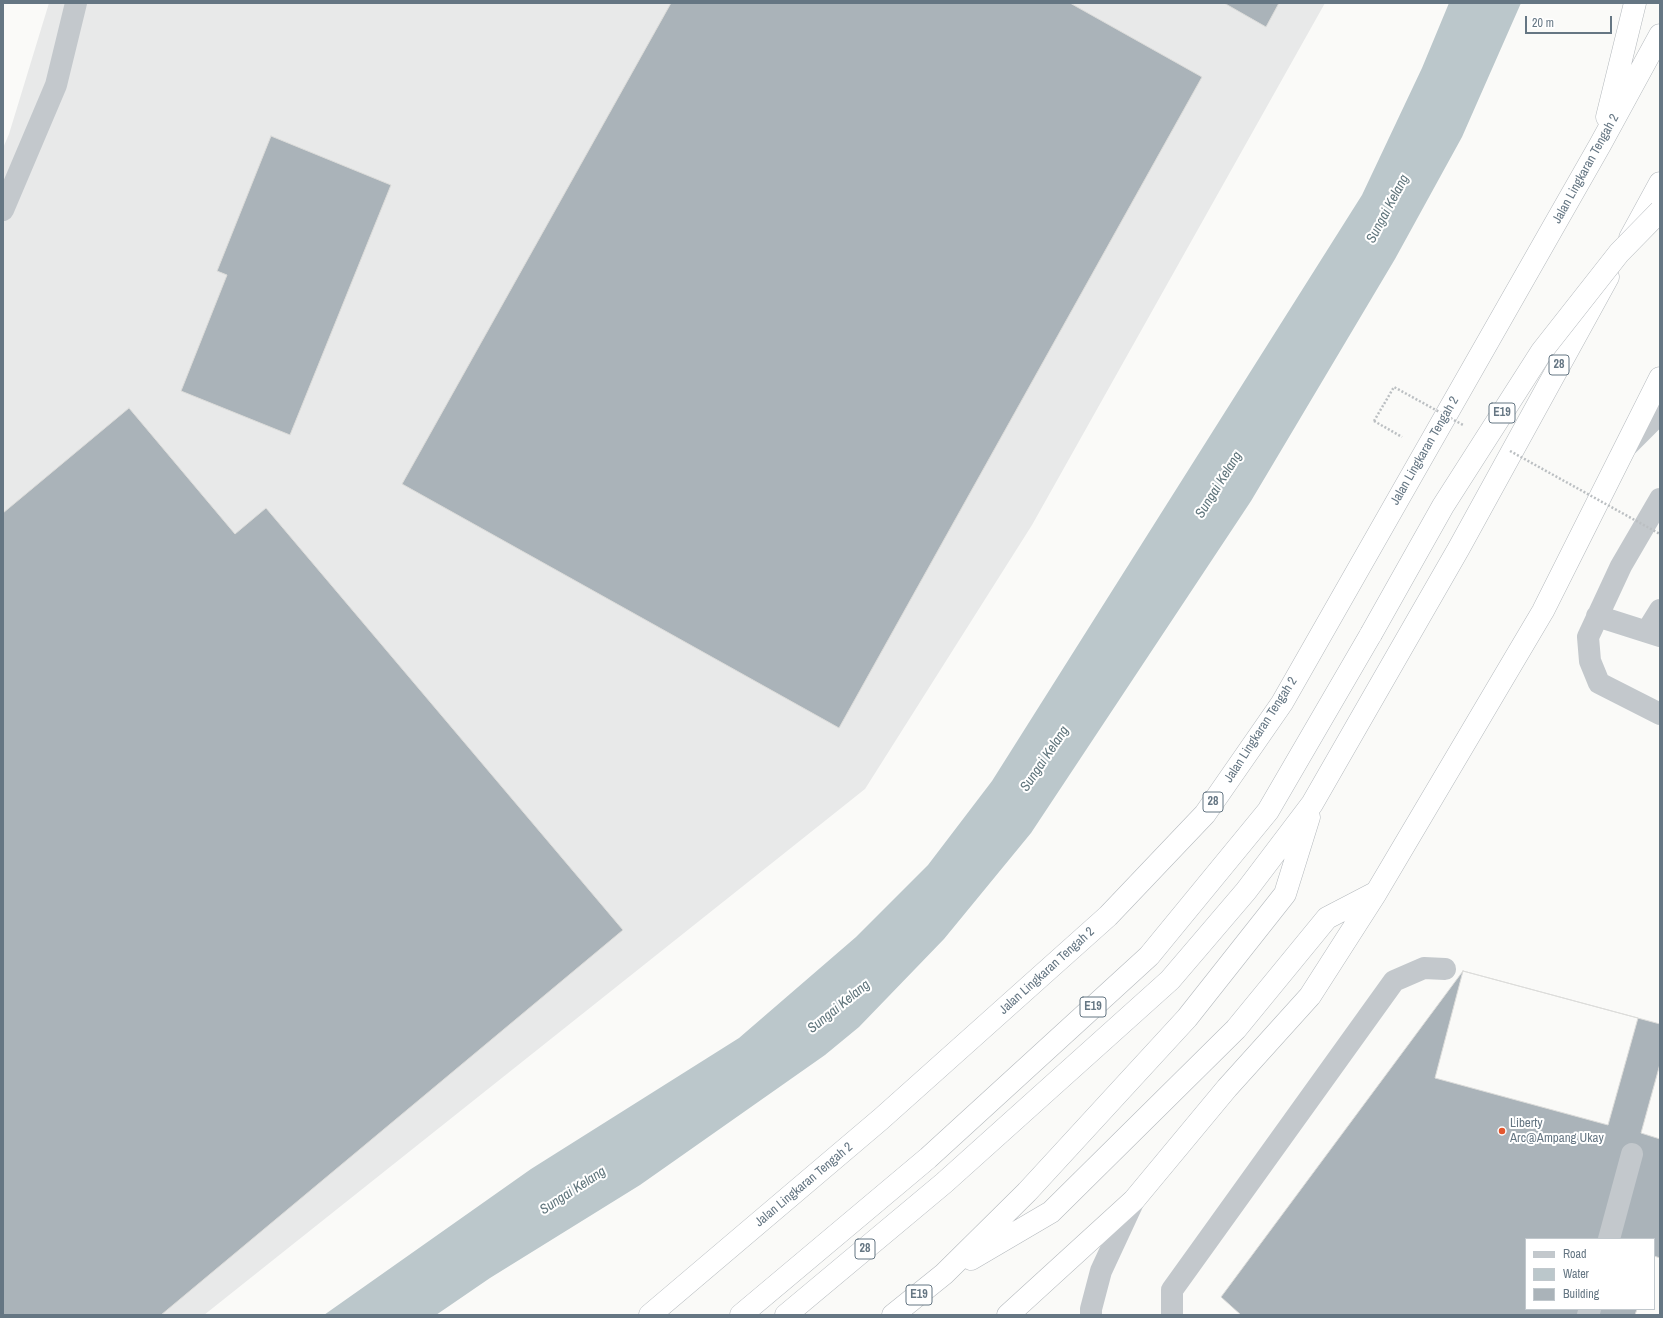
<!DOCTYPE html>
<html>
<head>
<meta charset="utf-8">
<style>
  body { margin:0 }
  #map { position:relative; width:1663px; height:1318px; overflow:hidden; background:#fafaf8; font-family:"Archivo Narrow",sans-serif }
  canvas { display:block }
  .frame { position:absolute; inset:0; border:4px solid #657683; pointer-events:none }
  .legend { position:absolute; left:1525px; top:1238px; width:130px; height:72px; box-sizing:border-box; background:#fff; border:1px solid #c1c8cd; margin:0; padding:5px 7px; list-style:none; font-size:12px; color:#657683 }
  .legend li { display:flex; align-items:center; gap:8px; height:20px }
  .legend b { width:20px; border:1px solid #c1c8cd }
  .scale { position:absolute; left:1525px; top:16px; width:87px; height:18px; box-sizing:border-box; border:2px solid #657683; border-top:0; padding-left:5px; font-size:12px; line-height:14px; white-space:nowrap; color:#657683; -webkit-text-stroke:3px #fff; paint-order:stroke }
</style>
</head>
<body>
<div id="map">
<canvas width="1663" height="1318"></canvas>
<div class="frame"></div>
<ul class="legend">
<li><b style="height:5px;background:#c3c8cc"></b>Road</li>
<li><b style="height:11px;background:#bbc7cb"></b>Water</li>
<li><b style="height:11px;background:#aab3b9"></b>Building</li>
</ul>
<div class="scale">20 m</div>
</div>
<script>
const g = document.querySelector('canvas').getContext('2d');
g.lineJoin = 'round';
function fill(path, color) { g.fillStyle = color; g.fill(path, 'evenodd'); }
const shape = rows => new Path2D(rows.map(r => 'M' + r).join(''));
function stroke(path, color, width, dash) { g.strokeStyle = color; g.lineWidth = width; g.lineCap = dash ? 'butt' : 'round'; g.setLineDash(dash || []); g.stroke(path); }
function drawText(font, color, halo, rows, align = 'center') {
  g.font = font + ' "Archivo Narrow",sans-serif'; g.lineWidth = 4; g.setLineDash([]); g.textBaseline = 'middle'; g.strokeStyle = halo; g.fillStyle = color; for (const [text, x, y, turn = 0] of rows) {
    g.save(); g.translate(x, y); g.rotate((+turn || 0) * Math.PI / 180); g.textAlign = isNaN(turn) ? turn : align; if (halo) g.strokeText(text, 0, 0); g.fillText(text, 0, 0); g.restore();
  }
}
fill(shape([
  [49,3,1325,3,1032,525,865,789,204,1315,3,1315,3,148,9,134]
]), '#e8e9e9');
fill(shape([
  [1449,3,1521,3,1462,137,1395,259,1251,501,1031,833,944,939,859,1027,825,1055,640,1185,490,1278,436,1315,324,1315,531,1169,739,1038,856,937,928,865,992,781,1362,195,1422,68]
]), '#bbc7cb');
const building = shape([
  [671,3,1070,3,1202,77,839,728,402,484,671,3],
  [1224,3,1279,3,1266,27,1224,3],
  [271,136,391,185,290,435,181,391,227,275,217,271,271,136],
  [129,408,235,534,266,508,623,930,161,1315,3,1315,3,513,129,408],
  [1463,971,1660,1024,1660,1315,1241,1315,1221,1297,1463,971],
  [1526,1239,1654,1239,1654,1309,1526,1309,1526,1239],
  [1463,971,1638,1018,1608,1125,1435,1078,1463,971],
  [1660,1064,1660,1139,1641,1133,1660,1064],
  [1654,1256,1660,1258,1660,1315,1635,1315,1637,1309,1654,1309,1654,1256]
]);
fill(building, '#aab3b9');
stroke(building, '#dcdcda', 1);
const highway = shape([
  [1607,117,1635,3],
  [1630,238,1660,183],
  [971,1259,1051,1212,1236,1029,1327,918,1375,893],
  [650,1315,881,1119,1108,916,1205,814,1282,703,1600,145,1660,35],
  [741,1315,928,1158,1149,956,1268,811,1371,634],
  [786,1315,944,1183,1170,980,1246,891,1312,804,1459,548,1608,277],
  [893,1315,944,1274,1027,1192,1187,1018,1285,894,1309,817],
  [1008,1315,1134,1200,1227,1088,1310,996,1376,893,1543,611,1660,378]
]);
stroke(highway, '#b4b9bd', 23);
stroke(shape([
  [1374,421,1402,437]
]), '#bbbfc2', 2.5, [2, 2]);
stroke(shape([
  [3,210,56,85,76,3],
  [1628,445,1660,413],
  [1660,499,1621,566,1588,637,1590,661,1599,683,1660,714],
  [1597,616,1660,636],
  [1647,631,1660,610],
  [1609,1239,1632,1154],
  [1091,1315,1091,1309,1101,1271,1134,1200],
  [1172,1315,1172,1290,1394,981,1424,968,1445,969],
  [1588,1315,1590,1309]
]), '#c3c8cc', 22);
stroke(highway, '#fff', 22);
const highwayBridge = shape([
  [1371,634,1443,506,1542,351,1619,253,1660,211]
]);
stroke(highwayBridge, '#b4b9bd', 23, []);
stroke(shape([
  [1374,421,1394,387,1463,425],
  [1510,451,1660,534]
]), '#bbbfc2', 2.5, [2, 2]);
stroke(highwayBridge, '#fff', 22);
for (const [x, y, r, color] of [
  [1502,1131,4,"#e4572e"]
]) { const dot = new Path2D(); dot.arc(x, y, r, 0, 2 * Math.PI); g.fillStyle = color; g.fill(dot); stroke(dot, '#fff', 1.5); }
for (const [x, y, w] of [
  [1559,365,20],
  [1502,413,26],
  [1213,802,20],
  [1093,1007,26],
  [865,1249,20],
  [919,1295,26]
]) { const box = new Path2D(); box.roundRect(x - w / 2, y - 10, w, 20, 3); g.fillStyle = '#fff'; g.fill(box); stroke(box, '#657683', 1); }
drawText('bold 12px', '#657683', null, [
  ["28",1559,365],
  ["E19",1502,413],
  ["28",1213,802],
  ["E19",1093,1007],
  ["28",865,1249],
  ["E19",919,1295]
]);
drawText('13px', '#657683', '#fff', [
  ["Jalan Lingkaran Tengah 2",1586,169,-61],
  ["Jalan Lingkaran Tengah 2",1425,451,-60],
  ["Jalan Lingkaran Tengah 2",1261,730,-57],
  ["Jalan Lingkaran Tengah 2",1047,971,-42],
  ["Jalan Lingkaran Tengah 2",804,1185,-40]
]);
drawText('13px', '#657683', '#fff', [
  ["Liberty",1510,1124],
  ["Arc@Ampang Ukay",1510,1139]
], 'left');
drawText('italic 14px', '#60757c', '#fff', [
  ["Sungai Kelang",1388,209,-62],
  ["Sungai Kelang",1219,485,-58],
  ["Sungai Kelang",1045,759,-56],
  ["Sungai Kelang",839,1007,-39],
  ["Sungai Kelang",573,1191,-33]
]);
</script>
</body>
</html>
